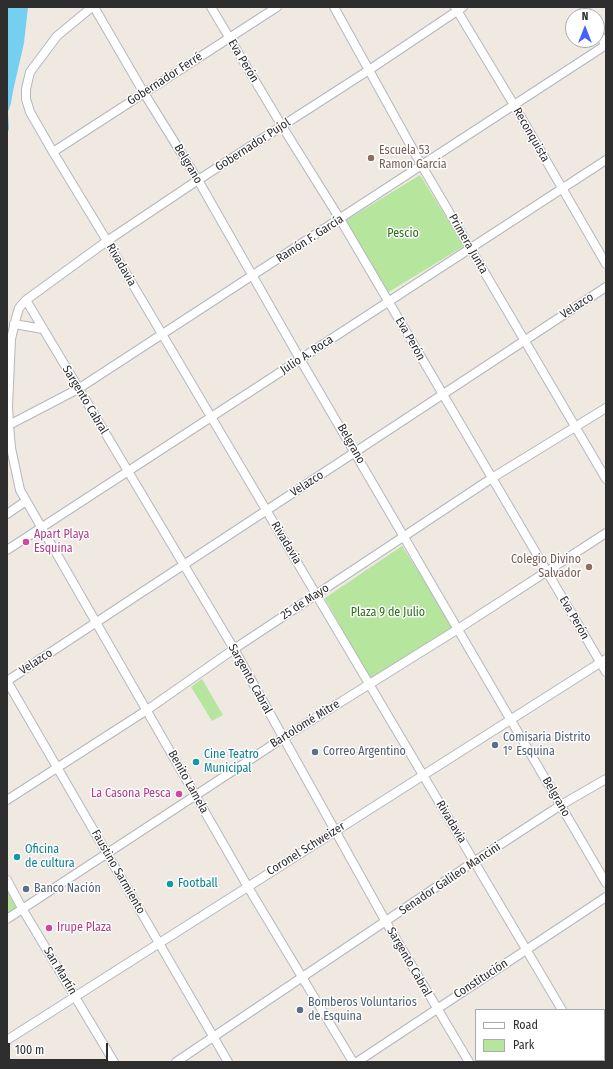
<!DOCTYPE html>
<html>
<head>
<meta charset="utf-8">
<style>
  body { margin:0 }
  #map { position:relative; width:613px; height:1069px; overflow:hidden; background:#efe9e1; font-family:"Fira Sans Condensed",sans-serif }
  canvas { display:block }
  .frame { position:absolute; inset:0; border:8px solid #2e2e2e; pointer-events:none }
  .legend { position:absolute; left:475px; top:1009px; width:130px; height:52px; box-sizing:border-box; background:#fff; border:1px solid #ababab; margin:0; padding:5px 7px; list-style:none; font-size:12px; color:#2e2e2e }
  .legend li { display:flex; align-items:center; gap:8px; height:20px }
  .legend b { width:20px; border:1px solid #ababab }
  .north { position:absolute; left:565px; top:8px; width:40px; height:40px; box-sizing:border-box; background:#fff; border:1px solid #ababab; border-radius:50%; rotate:0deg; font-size:11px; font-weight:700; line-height:16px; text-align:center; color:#2e2e2e }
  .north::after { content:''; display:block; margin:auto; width:14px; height:18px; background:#4264fb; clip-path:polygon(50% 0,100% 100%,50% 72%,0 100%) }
  .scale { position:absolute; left:8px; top:1043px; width:100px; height:18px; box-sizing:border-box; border:2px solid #2e2e2e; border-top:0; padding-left:5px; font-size:12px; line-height:14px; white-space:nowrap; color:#2e2e2e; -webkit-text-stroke:3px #fff; paint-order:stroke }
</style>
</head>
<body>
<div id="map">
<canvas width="613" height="1069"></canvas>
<div class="frame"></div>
<ul class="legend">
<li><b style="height:5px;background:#fff"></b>Road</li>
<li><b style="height:11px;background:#b6e59e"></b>Park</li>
</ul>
<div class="north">N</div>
<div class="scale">100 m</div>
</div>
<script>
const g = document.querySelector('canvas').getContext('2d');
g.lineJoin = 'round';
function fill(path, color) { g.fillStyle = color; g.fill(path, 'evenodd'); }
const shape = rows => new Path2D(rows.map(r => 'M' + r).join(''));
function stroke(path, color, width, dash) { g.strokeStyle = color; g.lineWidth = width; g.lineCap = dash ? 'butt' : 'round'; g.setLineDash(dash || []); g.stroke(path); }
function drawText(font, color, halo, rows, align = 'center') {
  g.font = font + ' "Fira Sans Condensed",sans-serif'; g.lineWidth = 3; g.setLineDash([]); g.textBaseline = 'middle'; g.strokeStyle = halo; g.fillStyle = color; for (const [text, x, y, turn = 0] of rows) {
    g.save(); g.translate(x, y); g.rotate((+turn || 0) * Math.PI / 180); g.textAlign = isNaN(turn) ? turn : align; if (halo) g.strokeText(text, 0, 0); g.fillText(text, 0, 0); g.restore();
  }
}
fill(shape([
  [420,175,464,246,387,293,343,222],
  [402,546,455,628,370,680,325,598],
  [202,679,223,715,212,721,191,687],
  [7,890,18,909,7,916]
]), '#b6e59e');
fill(shape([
  [7,7,28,7,24,43,13,91,11,103,8,112,9,129,7,134]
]), '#75cff0');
const street = shape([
  [92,7,57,36,30,72,26,89,26,99,30,112,53,152,107,241,562,1010],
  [94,7,144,93,198,180,300,359,606,883],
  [211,7,282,126,340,219,606,672],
  [334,7,422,166,606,479],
  [455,7,514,105,606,264],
  [584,7,589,16],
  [597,30,606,46],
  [53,152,277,7],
  [26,300,234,649,386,922,469,1062],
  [14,324,43,329],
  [9,425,78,389,606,45],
  [7,514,26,501],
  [7,550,606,160],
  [7,681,606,287],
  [7,681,228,1062],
  [7,800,147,710,234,649,492,478,606,408],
  [7,880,23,910,114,1062],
  [7,919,283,738,458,629,606,533],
  [604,1023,606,1022],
  [7,1040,606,659],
  [591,1060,592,1062],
  [176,1062,475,861,561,805,606,779],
  [353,1062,248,887,20,490,11,448,9,425,8,406,11,339,16,318,19,308,26,300,107,241,198,180,369,70,463,7],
  [357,1062,606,897],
  [544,1062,547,1060]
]);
stroke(street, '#b4b7c1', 10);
stroke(street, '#fff', 8);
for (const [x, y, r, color] of [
  [371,158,4,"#8d6e63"],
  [26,542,4,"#d1479c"],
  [589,567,4,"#8d6e63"],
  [495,745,4,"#5c6f8a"],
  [315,752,4,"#5c6f8a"],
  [196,762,4,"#0f9aa8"],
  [179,794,4,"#d1479c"],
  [17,857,4,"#0f9aa8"],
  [170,884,4,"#0f9aa8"],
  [26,889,4,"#5c6f8a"],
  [49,928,4,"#d1479c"],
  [300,1010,4,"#5c6f8a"]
]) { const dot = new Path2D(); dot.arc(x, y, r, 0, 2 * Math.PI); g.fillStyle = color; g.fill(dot); stroke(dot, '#fff', 1.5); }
drawText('12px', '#2e2e2e', '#fff', [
  ["Eva Perón",243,61,59],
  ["Gobernador Ferré",165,79,-33],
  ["Reconquista",531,135,60],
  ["Gobernador Pujol",253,145,-33],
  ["Belgrano",188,164,59],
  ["Ramón F. García",310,239,-33],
  ["Primera Junta",468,244,60],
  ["Rivadavia",121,265,60],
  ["Velazco",577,306,-33],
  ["Eva Perón",410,339,60],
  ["Julio A. Roca",307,355,-33],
  ["Sargento Cabral",85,400,59],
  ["Belgrano",351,444,60],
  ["Velazco",307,484,-33],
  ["Rivadavia",286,543,59],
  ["25 de Mayo",305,602,-33],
  ["Eva Perón",574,618,60],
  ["Velazco",36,662,-33],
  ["Sargento Cabral",250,679,61],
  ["Bartolomé Mitre",305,724,-32],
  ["Benito Lamela",188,782,61],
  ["Belgrano",556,797,60],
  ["Rivadavia",451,822,59],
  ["Coronel Schweizer",306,849,-32],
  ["Faustino Sarmiento",118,872,60],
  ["Senador Galileo Mancini",450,879,-34],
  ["Sargento Cabral",409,962,60],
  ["San Martín",60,971,59],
  ["Constitución",481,979,-33]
]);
drawText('12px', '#785e54', '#fff', [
  ["Escuela 53",379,151],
  ["Ramon García",379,165],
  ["Colegio Divino",581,560,"right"],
  ["Salvador",581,574,"right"]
], 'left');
drawText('12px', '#2c6e1b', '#fff', [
  ["Pescio",403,234],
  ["Plaza 9 de Julio",388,613]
]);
drawText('12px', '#b23c85', '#fff', [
  ["Apart Playa",34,535],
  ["Esquina",34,549],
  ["La Casona Pesca",171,794,"right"],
  ["Irupe Plaza",57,928]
], 'left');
drawText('12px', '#4e5e75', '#fff', [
  ["Comisaria Distrito",503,738],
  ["1° Esquina",503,752],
  ["Correo Argentino",323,752],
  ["Banco Nación",34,889],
  ["Bomberos Voluntarios",308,1003],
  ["de Esquina",308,1017]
], 'left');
drawText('12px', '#0d838f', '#fff', [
  ["Cine Teatro",204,755],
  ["Municipal",204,769],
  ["Oficina",25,850],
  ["de cultura",25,864],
  ["Football",178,884]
], 'left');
</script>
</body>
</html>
